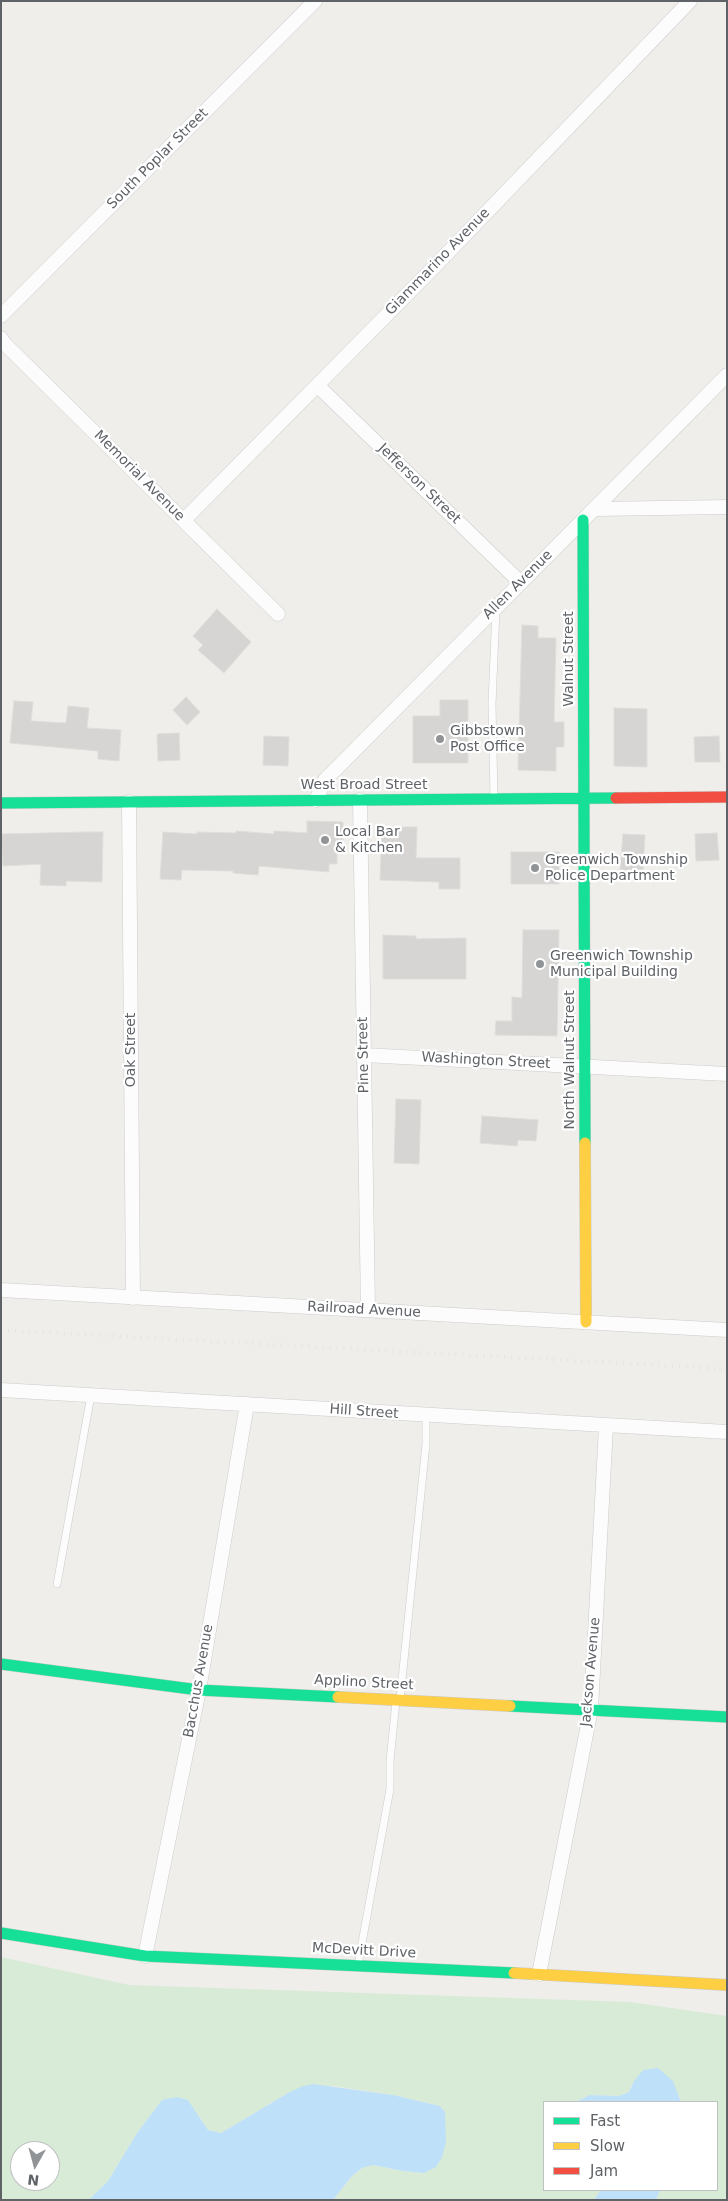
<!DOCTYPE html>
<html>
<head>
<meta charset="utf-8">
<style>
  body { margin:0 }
  #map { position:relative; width:728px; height:2201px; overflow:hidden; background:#efeeea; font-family:"DejaVu Sans",sans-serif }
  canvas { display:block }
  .frame { position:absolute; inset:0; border:2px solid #5f6368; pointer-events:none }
  .legend { position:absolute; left:543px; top:2101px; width:175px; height:90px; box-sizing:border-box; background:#fff; border:1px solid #bfc1c3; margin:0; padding:6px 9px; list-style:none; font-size:15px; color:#5f6368 }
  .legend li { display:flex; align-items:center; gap:10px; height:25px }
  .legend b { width:25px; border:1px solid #bfc1c3 }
  .north { position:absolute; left:10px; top:2141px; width:50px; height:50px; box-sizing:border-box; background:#fff; border:1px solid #bfc1c3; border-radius:50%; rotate:187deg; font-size:14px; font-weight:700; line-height:20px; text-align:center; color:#5f6368 }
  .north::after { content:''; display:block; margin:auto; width:18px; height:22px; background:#919496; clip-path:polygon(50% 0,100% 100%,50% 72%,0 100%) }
</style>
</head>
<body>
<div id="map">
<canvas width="728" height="2201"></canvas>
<div class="frame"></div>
<ul class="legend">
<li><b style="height:6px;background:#16e098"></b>Fast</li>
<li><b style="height:6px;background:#ffcf43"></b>Slow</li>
<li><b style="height:6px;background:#f24e42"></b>Jam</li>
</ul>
<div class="north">N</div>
</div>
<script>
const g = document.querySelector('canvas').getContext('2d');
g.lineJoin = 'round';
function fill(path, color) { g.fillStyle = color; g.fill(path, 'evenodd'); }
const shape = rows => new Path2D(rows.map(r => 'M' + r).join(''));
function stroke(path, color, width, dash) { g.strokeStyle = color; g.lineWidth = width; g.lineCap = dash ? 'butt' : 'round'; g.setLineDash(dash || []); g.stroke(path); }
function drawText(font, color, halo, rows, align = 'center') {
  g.font = font + ' "DejaVu Sans",sans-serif'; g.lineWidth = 4.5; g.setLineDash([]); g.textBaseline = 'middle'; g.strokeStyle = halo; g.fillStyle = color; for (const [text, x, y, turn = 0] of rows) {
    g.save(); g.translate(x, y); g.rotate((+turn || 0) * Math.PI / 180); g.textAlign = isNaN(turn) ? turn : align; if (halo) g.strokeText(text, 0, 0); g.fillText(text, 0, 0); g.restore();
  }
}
fill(shape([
  [1,1957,129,1985,630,2002,727,2016,727,2200,656,2200,660,2190,717,2190,717,2102,681,2102,680,2097,634,2081,629,2092,619,2096,590,2095,575,2102,544,2102,544,2190,601,2190,594,2200,333,2200,352,2176,362,2168,373,2165,403,2171,423,2173,445,2121,445,2112,440,2106,393,2095,333,2086,288,2093,221,2133,208,2130,188,2100,162,2100,137,2133,108,2181,91,2199,1,2200],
  [20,2151,50,2151,50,2181,20,2181]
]), '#d8ebd6');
fill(shape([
  [658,2068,673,2081,681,2102,575,2102,590,2095,619,2096,629,2092,634,2081,643,2070],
  [313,2084,393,2095,440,2106,445,2112,446,2143,442,2157,436,2167,424,2173,403,2171,373,2165,362,2168,352,2176,333,2200,86,2200,91,2198,108,2181,137,2133,162,2100,177,2097,188,2100,208,2130,221,2133,288,2093,303,2086],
  [601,2190,660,2190,656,2200,594,2200]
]), '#bfe0f9');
const building = shape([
  [217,609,251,642,224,673,198,650,203,645,193,636,217,609],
  [522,625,538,626,538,638,556,638,554,722,564,722,564,747,556,747,556,771,518,770,522,625],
  [186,697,200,712,187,725,173,710,186,697],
  [440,700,468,700,468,763,413,763,413,716,440,716,440,700],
  [14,701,33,702,31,721,66,723,68,706,89,708,87,728,121,730,119,761,98,759,98,751,10,743,14,701],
  [614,708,647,709,647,767,614,766,614,708],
  [179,733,180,760,158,761,157,734,179,733],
  [264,736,289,737,288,766,263,765,264,736],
  [719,736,720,762,695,762,694,737,719,736],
  [307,821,343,822,343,844,337,844,337,864,329,864,329,872,259,866,258,875,233,873,233,871,182,870,181,880,160,879,163,832,197,834,197,832,236,833,236,831,274,834,274,831,307,833,307,821],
  [382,827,417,827,416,858,460,858,460,889,439,889,439,882,380,880,382,827],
  [88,832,103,832,102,882,66,881,66,886,40,885,41,864,3,866,1,834,88,832],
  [717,833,719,860,696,861,695,834,717,833],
  [623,834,645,835,643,871,620,870,623,834],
  [511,852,559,852,559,884,511,884,511,852],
  [523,930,559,930,557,1036,495,1035,496,1021,512,1021,512,997,522,998,523,930],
  [383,935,416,936,416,939,466,938,466,979,383,979,383,935],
  [396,1099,421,1100,419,1164,394,1163,396,1099],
  [482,1116,538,1120,536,1141,518,1140,517,1146,480,1143,482,1116]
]);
fill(building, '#d6d5d3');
stroke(building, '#deddd9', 1);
const lane = shape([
  [494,798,492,704,496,609],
  [57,1584,91,1395],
  [400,1699,426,1444,426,1416],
  [358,1965,390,1789,390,1761,396,1701]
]);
const street = shape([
  [1,316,315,1],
  [1,338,4,343,278,614],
  [318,386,521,583],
  [594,509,727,507],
  [184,520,435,266,690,1],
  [316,800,325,780,727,375],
  [360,800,368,1310],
  [129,802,133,1298],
  [364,1055,727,1074],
  [1,1290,727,1330],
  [1,1390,727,1432],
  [145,1956,199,1690,247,1404],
  [539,1974,591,1709,606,1426]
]);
const fast = shape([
  [583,520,585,1143],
  [1,803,616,798],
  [1,1664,199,1690,338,1697],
  [510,1706,727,1717],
  [1,1933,145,1956,514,1973]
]);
const slow = shape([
  [585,1143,586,1322],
  [338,1697,510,1706],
  [514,1973,727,1985]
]);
const jam = shape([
  [616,798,727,797]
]);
stroke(lane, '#cbcccc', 8);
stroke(street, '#cbcccc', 15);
stroke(fast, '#cacacb', 12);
stroke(slow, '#cacacb', 12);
stroke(jam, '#cacacb', 12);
stroke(lane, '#fdfcfc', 7);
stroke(street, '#fdfcfc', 14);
stroke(fast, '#16e098', 11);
stroke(slow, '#ffcf43', 11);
stroke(jam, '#f24e42', 11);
stroke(shape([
  [1,1330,727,1369]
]), '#e4e4e4', 4, [1, 6]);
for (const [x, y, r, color] of [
  [440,739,5,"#919496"],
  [325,840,5,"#919496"],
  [535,868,5,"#919496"],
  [540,964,5,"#919496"]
]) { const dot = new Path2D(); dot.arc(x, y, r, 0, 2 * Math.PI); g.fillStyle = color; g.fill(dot); stroke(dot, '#fff', 2); }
drawText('14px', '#5f6368', '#fff', [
  ["South Poplar Street",158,159,-45],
  ["Giammarino Avenue",438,262,-46],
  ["Memorial Avenue",139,476,45],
  ["Jefferson Street",419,484,44],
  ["Allen Avenue",518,585,-45],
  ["Walnut Street",569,659,-90],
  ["West Broad Street",364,785],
  ["Oak Street",131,1050,-90],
  ["Pine Street",364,1055,-91],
  ["North Walnut Street",570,1060,-90],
  ["Washington Street",486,1061,3],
  ["Railroad Avenue",364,1310,3],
  ["Hill Street",364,1412,4],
  ["Jackson Avenue",591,1672,-85],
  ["Bacchus Avenue",199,1681,-80],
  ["Applino Street",364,1683,3],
  ["McDevitt Drive",364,1951,3]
]);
drawText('14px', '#5f6368', '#fff', [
  ["Gibbstown",450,731],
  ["Post Office",450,747],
  ["Local Bar",335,832],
  ["& Kitchen",335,848],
  ["Greenwich Township",545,860],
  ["Police Department",545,876],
  ["Greenwich Township",550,956],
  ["Municipal Building",550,972]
], 'left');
</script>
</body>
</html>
